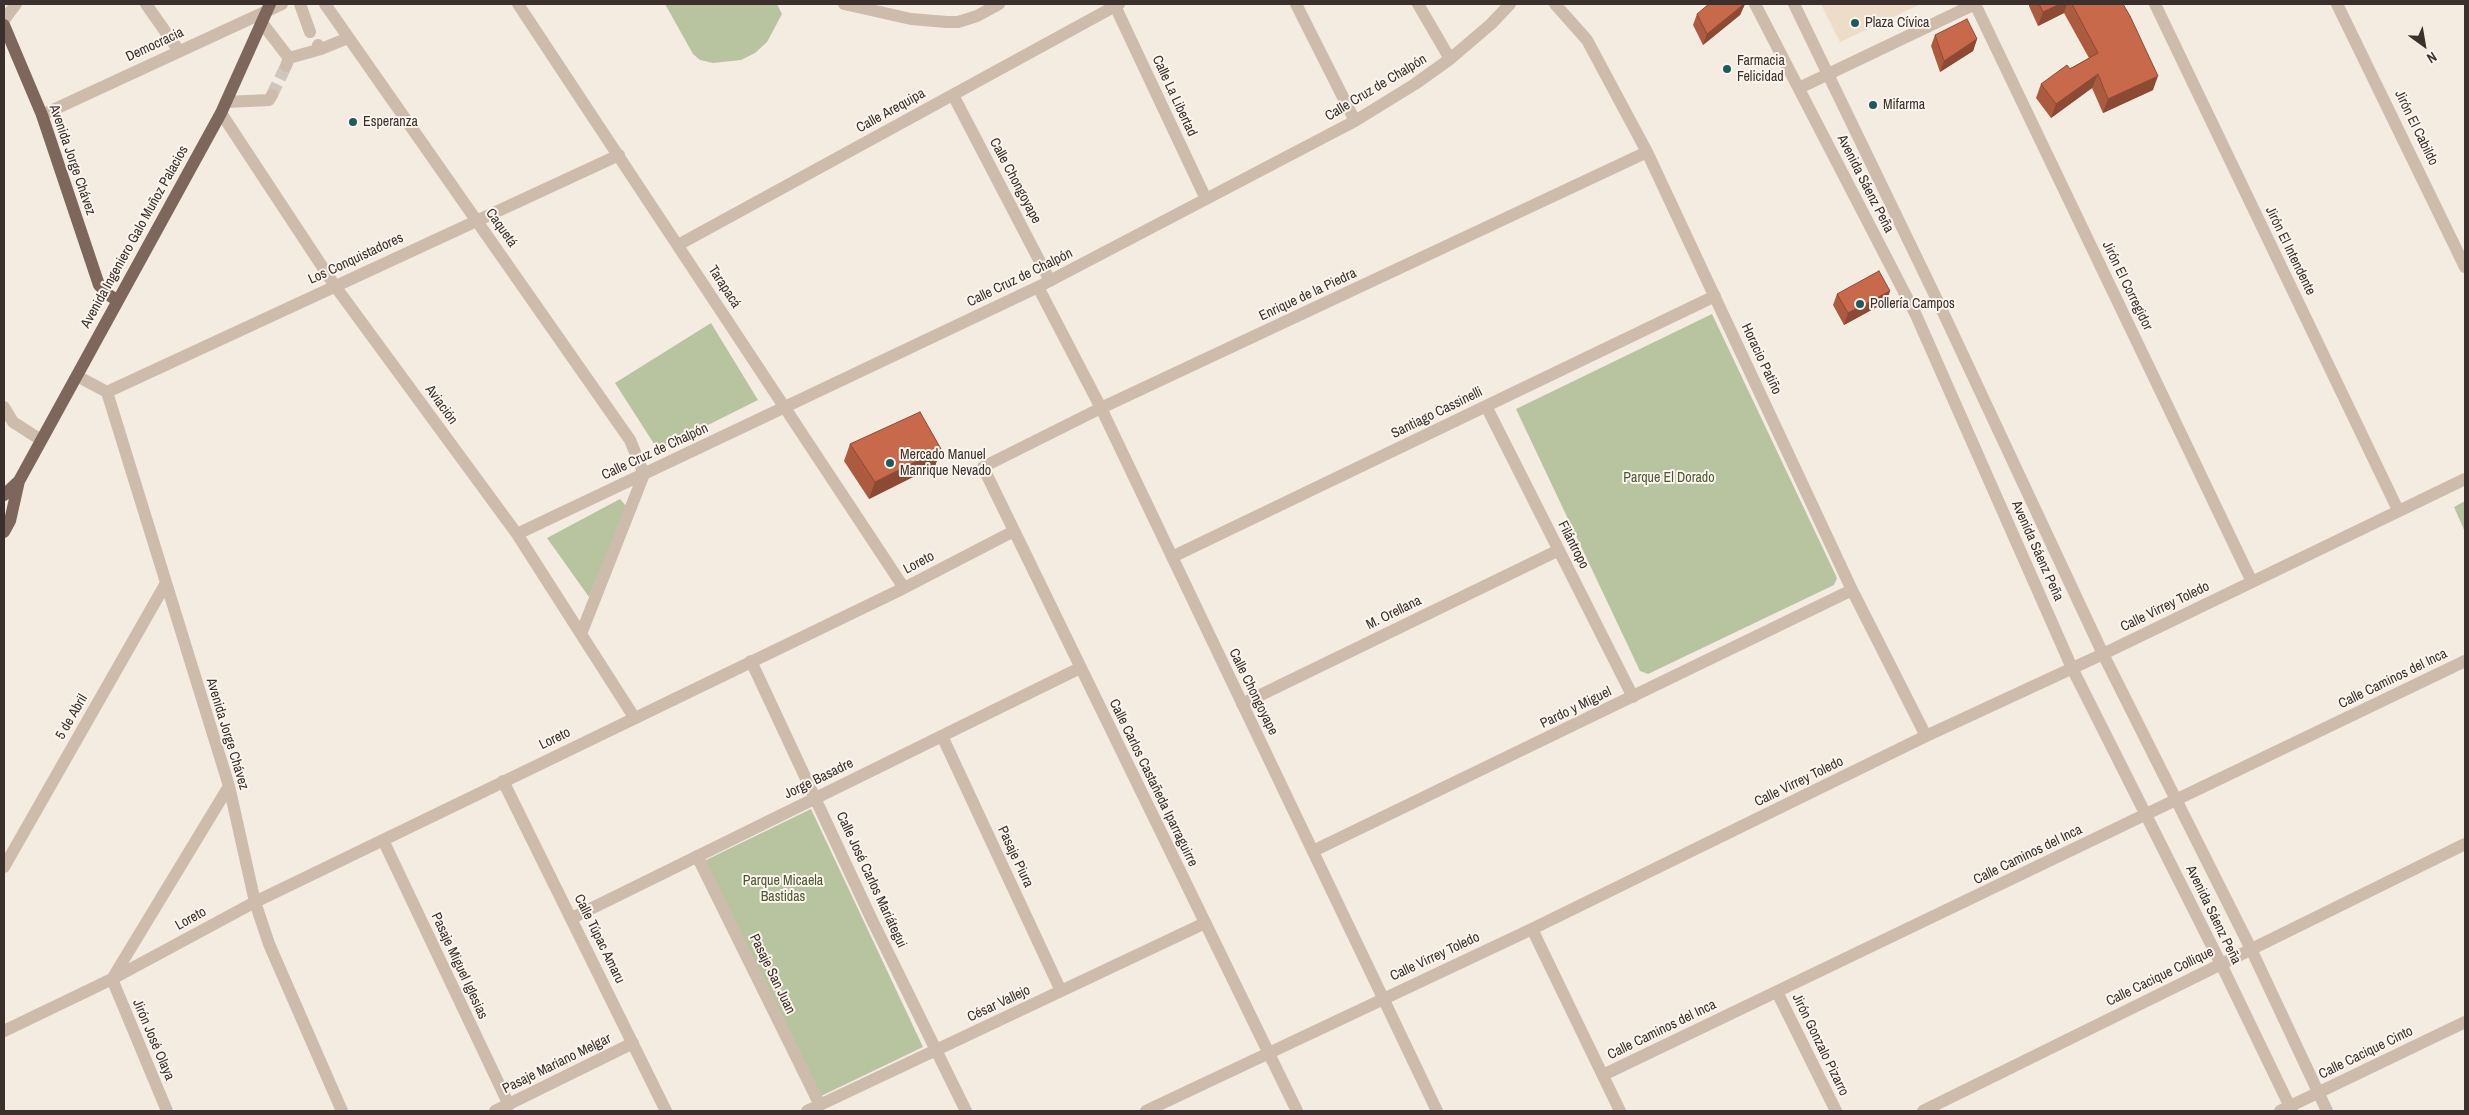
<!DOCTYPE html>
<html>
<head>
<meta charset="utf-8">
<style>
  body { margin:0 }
  #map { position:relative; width:2469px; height:1115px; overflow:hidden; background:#f4ebe1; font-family:"Archivo Narrow",sans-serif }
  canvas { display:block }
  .frame { position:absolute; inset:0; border:5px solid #3b302b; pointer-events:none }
  .north { position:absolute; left:2399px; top:20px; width:50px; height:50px; -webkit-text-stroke:4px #fbf5ee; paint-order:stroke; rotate:148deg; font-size:14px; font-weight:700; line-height:20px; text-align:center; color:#3b302b }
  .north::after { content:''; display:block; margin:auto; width:18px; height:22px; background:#3b302b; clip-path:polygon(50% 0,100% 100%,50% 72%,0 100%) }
</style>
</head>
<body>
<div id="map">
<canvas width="2469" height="1115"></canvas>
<div class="frame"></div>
<div class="north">N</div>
</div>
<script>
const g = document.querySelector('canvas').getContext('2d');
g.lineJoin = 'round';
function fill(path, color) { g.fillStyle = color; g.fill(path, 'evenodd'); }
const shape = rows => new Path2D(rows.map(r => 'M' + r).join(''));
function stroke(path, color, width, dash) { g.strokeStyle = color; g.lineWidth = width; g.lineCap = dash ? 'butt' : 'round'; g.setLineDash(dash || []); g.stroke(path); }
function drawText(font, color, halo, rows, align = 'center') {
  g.font = font + ' "Archivo Narrow",sans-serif'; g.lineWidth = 4; g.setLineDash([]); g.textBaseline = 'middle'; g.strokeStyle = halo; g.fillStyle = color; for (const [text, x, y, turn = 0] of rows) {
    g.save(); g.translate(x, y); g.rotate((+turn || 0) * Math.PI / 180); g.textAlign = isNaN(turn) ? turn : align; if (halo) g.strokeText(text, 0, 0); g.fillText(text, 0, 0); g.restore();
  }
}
fill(shape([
  [665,4,777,4,782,14,767,42,755,53,741,60,713,63,700,60,693,54],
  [1712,314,1837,578,1834,585,1648,674,1640,671,1516,409],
  [711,323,758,400,658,450,615,383],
  [620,499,627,507,589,597,547,538],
  [2465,501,2465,532,2454,507],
  [811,809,923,1047,819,1097,704,861]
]), '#b8c4a0');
fill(shape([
  [1821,4,1921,4,1840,42]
]), '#ecdcc8');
stroke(shape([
  [272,95,286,66]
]), '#cfc6bd', 12, [12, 6]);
stroke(shape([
  [146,4,179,51],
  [300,4,310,32],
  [325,4,630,440,644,474,581,634],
  [518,4,904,588],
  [844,4,911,19,947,22,958,22,977,16,999,4],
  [1296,4,1355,121],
  [1418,4,1450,59],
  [1555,4,1587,40,1647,152,1852,590,1926,736],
  [1755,4,1916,315,2072,668,2221,964,2292,1111],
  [1794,4,1941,308,2103,654,2251,949,2327,1111],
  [2155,4,2398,510],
  [2337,4,2465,267],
  [1115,6,1206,199],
  [4,20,16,4],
  [262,23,289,58,286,66],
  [318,45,321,49,348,38],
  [289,58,321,49],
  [1799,88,1975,4,2252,582],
  [953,95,1050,281],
  [226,102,269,100,272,95],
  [221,113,335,286,517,534,634,717],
  [42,115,282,4],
  [678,245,1119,4],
  [1038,287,1101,408,1437,1111],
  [77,376,107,392,229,786,255,902,269,944,342,1111],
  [107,392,619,155],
  [1486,406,1633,697],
  [4,407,13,422,41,440],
  [517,534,1038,287,1355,121,1415,84,1450,59,1491,24,1510,4],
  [1172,557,1715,296],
  [751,661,872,920,966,1111],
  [1242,704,1559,550],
  [942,736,1061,991],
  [503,781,666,1111],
  [383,840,509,1105],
  [1313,851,1852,590],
  [697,856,820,1105],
  [4,867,166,583],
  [572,918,1080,668],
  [1532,929,1620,1111],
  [1777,992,1836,1111],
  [4,1031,112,979,255,902,904,588,1014,531],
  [1603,1075,2465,661],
  [167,1111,112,979,229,786],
  [495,1111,633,1043],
  [807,1111,1205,923],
  [1146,1111,1532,929,1926,736,2103,654,2465,479],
  [1297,1111,983,467,1101,408,1647,152],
  [1923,1111,2465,844],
  [2280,1111,2465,1022]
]), '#cdbbac', 12);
stroke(shape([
  [4,25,42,115,99,285,107,294,117,300],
  [4,495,19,481],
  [4,532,10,521,19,481,221,113,270,4]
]), '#7d675c', 12);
fill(shape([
  [1745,4,1740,15,1703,45,1693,25,1697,14],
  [2029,4,2111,4,2153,90,2103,113,2092,88,2051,118,2036,98,2041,84,2089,58,2064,13,2038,26,2029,6],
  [1935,35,1977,39,1973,51,1940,72,1931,46],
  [1890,291,1886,302,1844,325,1833,305,1837,294],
  [850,444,941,449,935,466,869,499,844,461]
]), '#ac5a40');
fill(shape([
  [1745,4,1740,15,1703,45,1707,34],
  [2060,4,2067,4,2064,13,2038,26,2043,12],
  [1977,39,1973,51,1940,72,1944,61],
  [2098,74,2092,88,2051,118,2056,104],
  [2158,76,2153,90,2103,113,2108,99],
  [1890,291,1886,302,1844,325,1848,313],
  [941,449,935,466,869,499,875,482]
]), '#8c4a34');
const building = shape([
  [1709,4,1744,4,1707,34,1697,14,1709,4],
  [2039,4,2060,4,2043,12,2039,4],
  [2072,4,2111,4,2112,5,2114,4,2123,4,2130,16,2158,76,2108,99,2098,74,2056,104,2041,84,2067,65,2070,69,2098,53,2072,4],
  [1967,19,1977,39,1944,61,1935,35,1967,19],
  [1879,271,1890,291,1848,313,1837,294,1879,271],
  [920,412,941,449,875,482,850,444,920,412]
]);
fill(building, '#c8694b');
stroke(building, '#8c4a34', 1);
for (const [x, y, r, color] of [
  [1855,23,5,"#1f5a5e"],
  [1727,69,5,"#1f5a5e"],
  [1873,105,5,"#1f5a5e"],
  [353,122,5,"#1f5a5e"],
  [1860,304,5,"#1f5a5e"],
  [890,463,5,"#1f5a5e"]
]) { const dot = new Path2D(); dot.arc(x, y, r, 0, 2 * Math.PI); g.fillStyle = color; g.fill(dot); stroke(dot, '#fbf5ee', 2); }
drawText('14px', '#3b302b', '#fbf5ee', [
  ["Plaza Cívica",1865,23],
  ["Farmacia",1737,61],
  ["Felicidad",1737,77],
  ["Mifarma",1883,105],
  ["Esperanza",363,122],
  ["Pollería Campos",1870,304],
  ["Mercado Manuel",900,455],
  ["Manrique Nevado",900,471]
], 'left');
drawText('14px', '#3b302b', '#fbf5ee', [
  ["Democracia",155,45,-25],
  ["Calle Cruz de Chalpón",1376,88,-31],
  ["Calle La Libertad",1174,96,65],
  ["Calle Arequipa",891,111,-29],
  ["Jirón El Cabildo",2416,128,64],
  ["Avenida Jorge Chávez",72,160,71],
  ["Calle Chongoyape",1015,181,62],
  ["Avenida Sáenz Peña",1865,184,63],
  ["Caquetá",501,228,55],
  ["Avenida Ingeniero Galo Muñoz Palacios",135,237,-61],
  ["Jirón El Intendente",2290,251,64],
  ["Los Conquistadores",356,259,-25],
  ["Calle Cruz de Chalpón",1020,278,-26],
  ["Jirón El Corregidor",2127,286,64],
  ["Tarapacá",724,287,57],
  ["Enrique de la Piedra",1308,295,-25],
  ["Horacio Patiño",1761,359,65],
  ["Aviación",441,405,54],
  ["Santiago Cassinelli",1437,413,-26],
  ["Calle Cruz de Chalpón",655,452,-25],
  ["Filántropo",1573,545,63],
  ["Avenida Sáenz Peña",2037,551,66],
  ["Loreto",919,563,-28],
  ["Calle Virrey Toledo",2165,607,-26],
  ["M. Orellana",1394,613,-26],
  ["Calle Caminos del Inca",2393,679,-26],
  ["Calle Chongoyape",1253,692,64],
  ["Pardo y Miguel",1576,708,-26],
  ["5 de Abril",72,717,-60],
  ["Avenida Jorge Chávez",227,734,73],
  ["Loreto",555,739,-26],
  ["Jorge Basadre",819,779,-26],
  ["Calle Virrey Toledo",1799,782,-26],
  ["Calle Carlos Castañeda Iparraguirre",1153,783,64],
  ["Calle Caminos del Inca",2028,855,-26],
  ["Pasaje Piura",1015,857,65],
  ["Calle José Carlos Mariátegui",871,880,65],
  ["Avenida Sáenz Peña",2213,915,64],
  ["Loreto",191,919,-29],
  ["Calle Túpac Amaru",599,939,64],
  ["Calle Virrey Toledo",1435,957,-25],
  ["Pasaje Miguel Iglesias",459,966,65],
  ["Pasaje San Juan",772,974,64],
  ["Calle Cacique Collique",2160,977,-26],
  ["César Vallejo",999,1004,-25],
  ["Calle Caminos del Inca",1662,1030,-26],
  ["Jirón José Olaya",153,1040,67],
  ["Jirón Gonzalo Pizarro",1820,1045,64],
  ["Calle Cacique Cinto",2366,1053,-26],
  ["Pasaje Mariano Melgar",557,1064,-26]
]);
drawText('14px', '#4a5a2e', '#fbf5ee', [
  ["Parque El Dorado",1669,478],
  ["Parque Micaela",783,881],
  ["Bastidas",783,897]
]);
</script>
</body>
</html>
